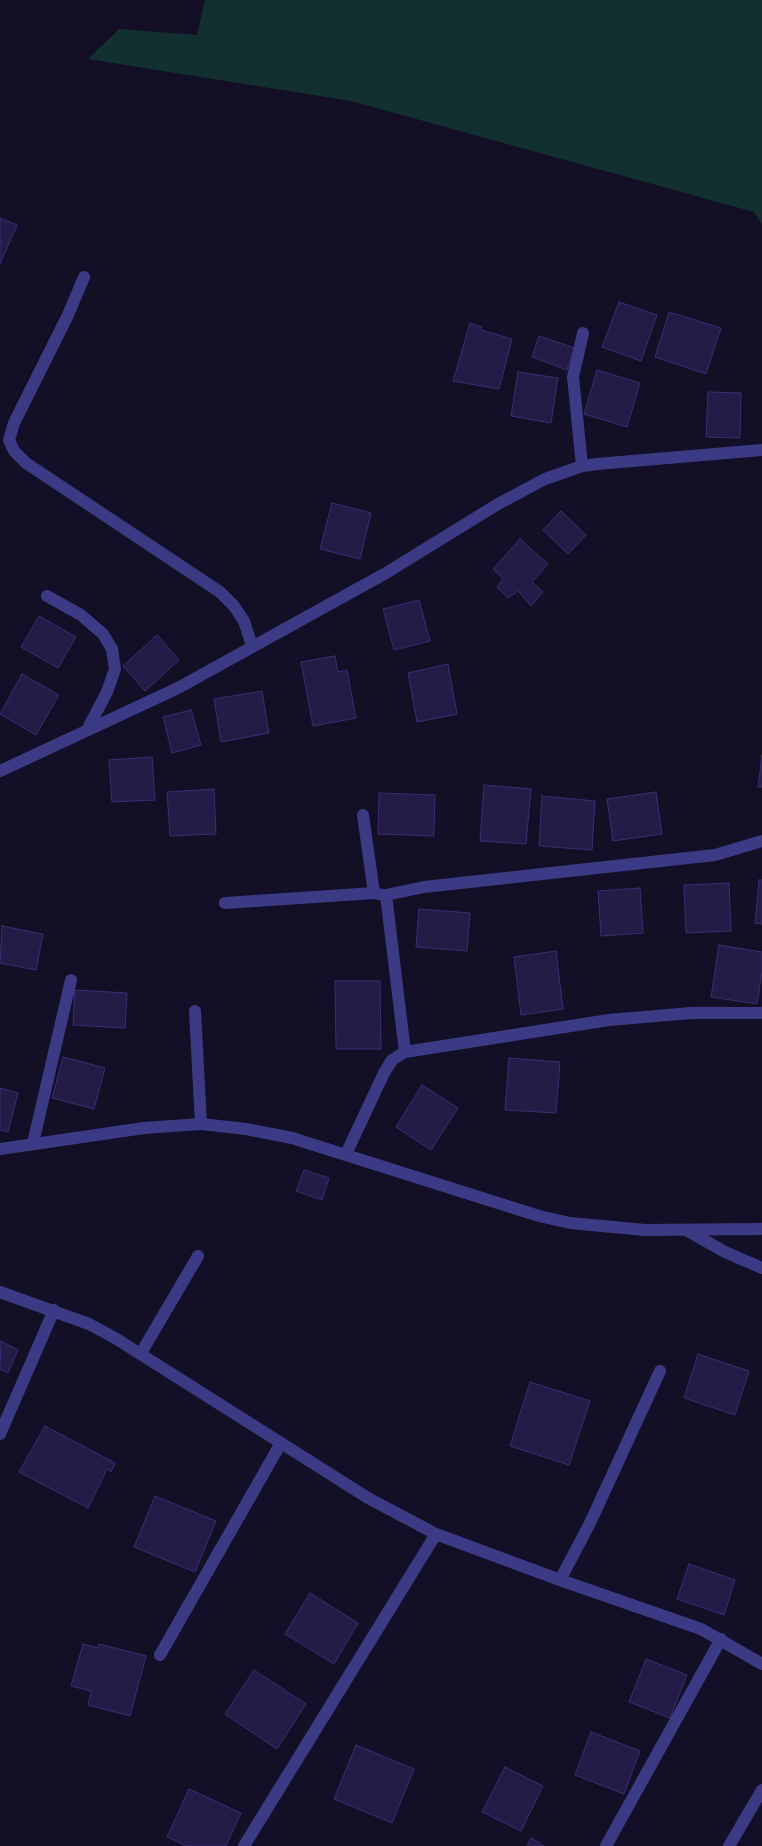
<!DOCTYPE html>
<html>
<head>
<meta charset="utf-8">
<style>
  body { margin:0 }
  canvas { display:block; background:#130f26 }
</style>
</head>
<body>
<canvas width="762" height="1846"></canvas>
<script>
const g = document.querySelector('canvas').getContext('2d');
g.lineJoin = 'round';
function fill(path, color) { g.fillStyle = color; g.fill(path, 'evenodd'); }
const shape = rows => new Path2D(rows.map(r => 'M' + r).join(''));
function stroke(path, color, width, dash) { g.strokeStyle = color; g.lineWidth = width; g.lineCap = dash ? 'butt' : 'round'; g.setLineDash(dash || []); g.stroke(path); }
fill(shape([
  [205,0,762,0,762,224,754,212,351,101,88,59,119,29,197,35]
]), '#12302f');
const building = shape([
  [0,218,17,225,0,264,0,218],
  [619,302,657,315,641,361,602,347,619,302],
  [669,312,721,328,706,374,655,357,669,312],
  [470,323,482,327,481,330,512,339,499,389,453,381,470,323],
  [539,336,575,348,567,370,532,357,539,336],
  [597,370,640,383,627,427,584,414,597,370],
  [518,372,558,378,551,423,511,416,518,372],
  [708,392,741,393,740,438,706,437,708,392],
  [332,503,371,513,360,559,320,549,332,503],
  [561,511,586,535,568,554,543,530,561,511],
  [520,539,548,564,532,582,543,592,531,606,518,591,508,598,497,587,503,579,493,569,520,539],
  [419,600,430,641,394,650,383,609,419,600],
  [39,616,76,637,58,668,21,647,39,616],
  [157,635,179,660,145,691,123,666,157,635],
  [335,656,338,672,347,670,356,718,313,726,301,662,335,656],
  [448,664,457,714,417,722,408,673,448,664],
  [22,674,59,695,36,735,0,714,22,674],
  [262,691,269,733,221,742,214,699,262,691],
  [191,710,201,745,172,753,163,717,191,710],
  [762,755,762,787,758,787,762,755],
  [152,757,155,800,112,802,109,760,152,757],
  [484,785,531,789,526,844,480,841,484,785],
  [214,789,216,834,170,836,167,792,214,789],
  [656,792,662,834,613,841,607,799,656,792],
  [379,793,435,795,434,836,378,834,379,793],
  [542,796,595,801,592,850,539,846,542,796],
  [759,880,762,880,762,924,755,923,759,880],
  [729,883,731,931,686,933,684,885,729,883],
  [640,888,643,933,601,936,598,891,640,888],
  [419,909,470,913,467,951,416,947,419,909],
  [2,926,43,934,36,970,0,963,2,926],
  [719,945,762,952,762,972,757,1004,711,997,719,945],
  [556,951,563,1009,521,1015,514,957,556,951],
  [335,981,380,981,381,1049,336,1049,335,981],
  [75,990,127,993,125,1028,73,1025,75,990],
  [63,1057,105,1068,94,1109,52,1098,63,1057],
  [509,1058,560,1062,556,1113,505,1110,509,1058],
  [422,1085,458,1108,431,1150,396,1127,422,1085],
  [0,1088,18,1093,8,1132,0,1130,0,1088],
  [304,1170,329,1178,322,1200,296,1191,304,1170],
  [1,1341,18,1350,8,1373,0,1369,1,1341],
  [698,1354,749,1371,735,1415,684,1398,698,1354],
  [530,1382,590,1401,569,1465,510,1446,530,1382],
  [45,1426,115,1463,111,1472,107,1469,88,1508,19,1472,45,1426],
  [155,1496,216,1521,195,1572,134,1547,155,1496],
  [689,1564,735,1580,724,1615,677,1599,689,1564],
  [310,1593,358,1623,334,1664,285,1634,310,1593],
  [83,1644,98,1648,99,1644,146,1656,130,1716,88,1705,91,1691,71,1686,83,1644],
  [646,1659,687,1675,670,1718,629,1702,646,1659],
  [254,1670,306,1704,277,1749,225,1714,254,1670],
  [591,1732,640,1751,624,1794,575,1775,591,1732],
  [356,1745,414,1769,392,1823,334,1799,356,1745],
  [505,1767,543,1786,521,1831,482,1812,505,1767],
  [189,1789,241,1813,226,1846,186,1846,167,1837,189,1789],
  [531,1838,544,1846,527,1846,531,1838]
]);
fill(building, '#241b47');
stroke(building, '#3b2d73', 1);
stroke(shape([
  [582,466,573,377,583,333],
  [47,596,81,615,103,634,112,649,115,669,107,692,87,730],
  [363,815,374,893,383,895],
  [225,903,374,893],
  [195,1011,201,1124],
  [33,1143,71,980],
  [688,1231,725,1252,762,1268],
  [141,1353,198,1256],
  [560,1580,590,1523,660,1371],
  [160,1655,281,1443],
  [606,1846,721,1639],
  [729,1846,762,1790]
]), '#3d3a85', 12);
stroke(shape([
  [84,277,68,315,14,423,9,440,14,451,26,463,220,592,234,606,244,621,252,646],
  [0,771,178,688,386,573,498,504,545,479,582,466,597,464,762,450],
  [405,1052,609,1020,691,1013,762,1013],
  [0,1149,144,1128,201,1124,246,1129,292,1138,539,1216,570,1223,645,1230,762,1229],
  [346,1154,384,1073,392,1060,405,1052,386,895,424,887,715,855,762,841],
  [0,1292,89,1324,115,1338,368,1498,436,1534,560,1580,701,1629,762,1664],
  [0,1434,54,1310],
  [244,1846,436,1534]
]), '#3d3a85', 12);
</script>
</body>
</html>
